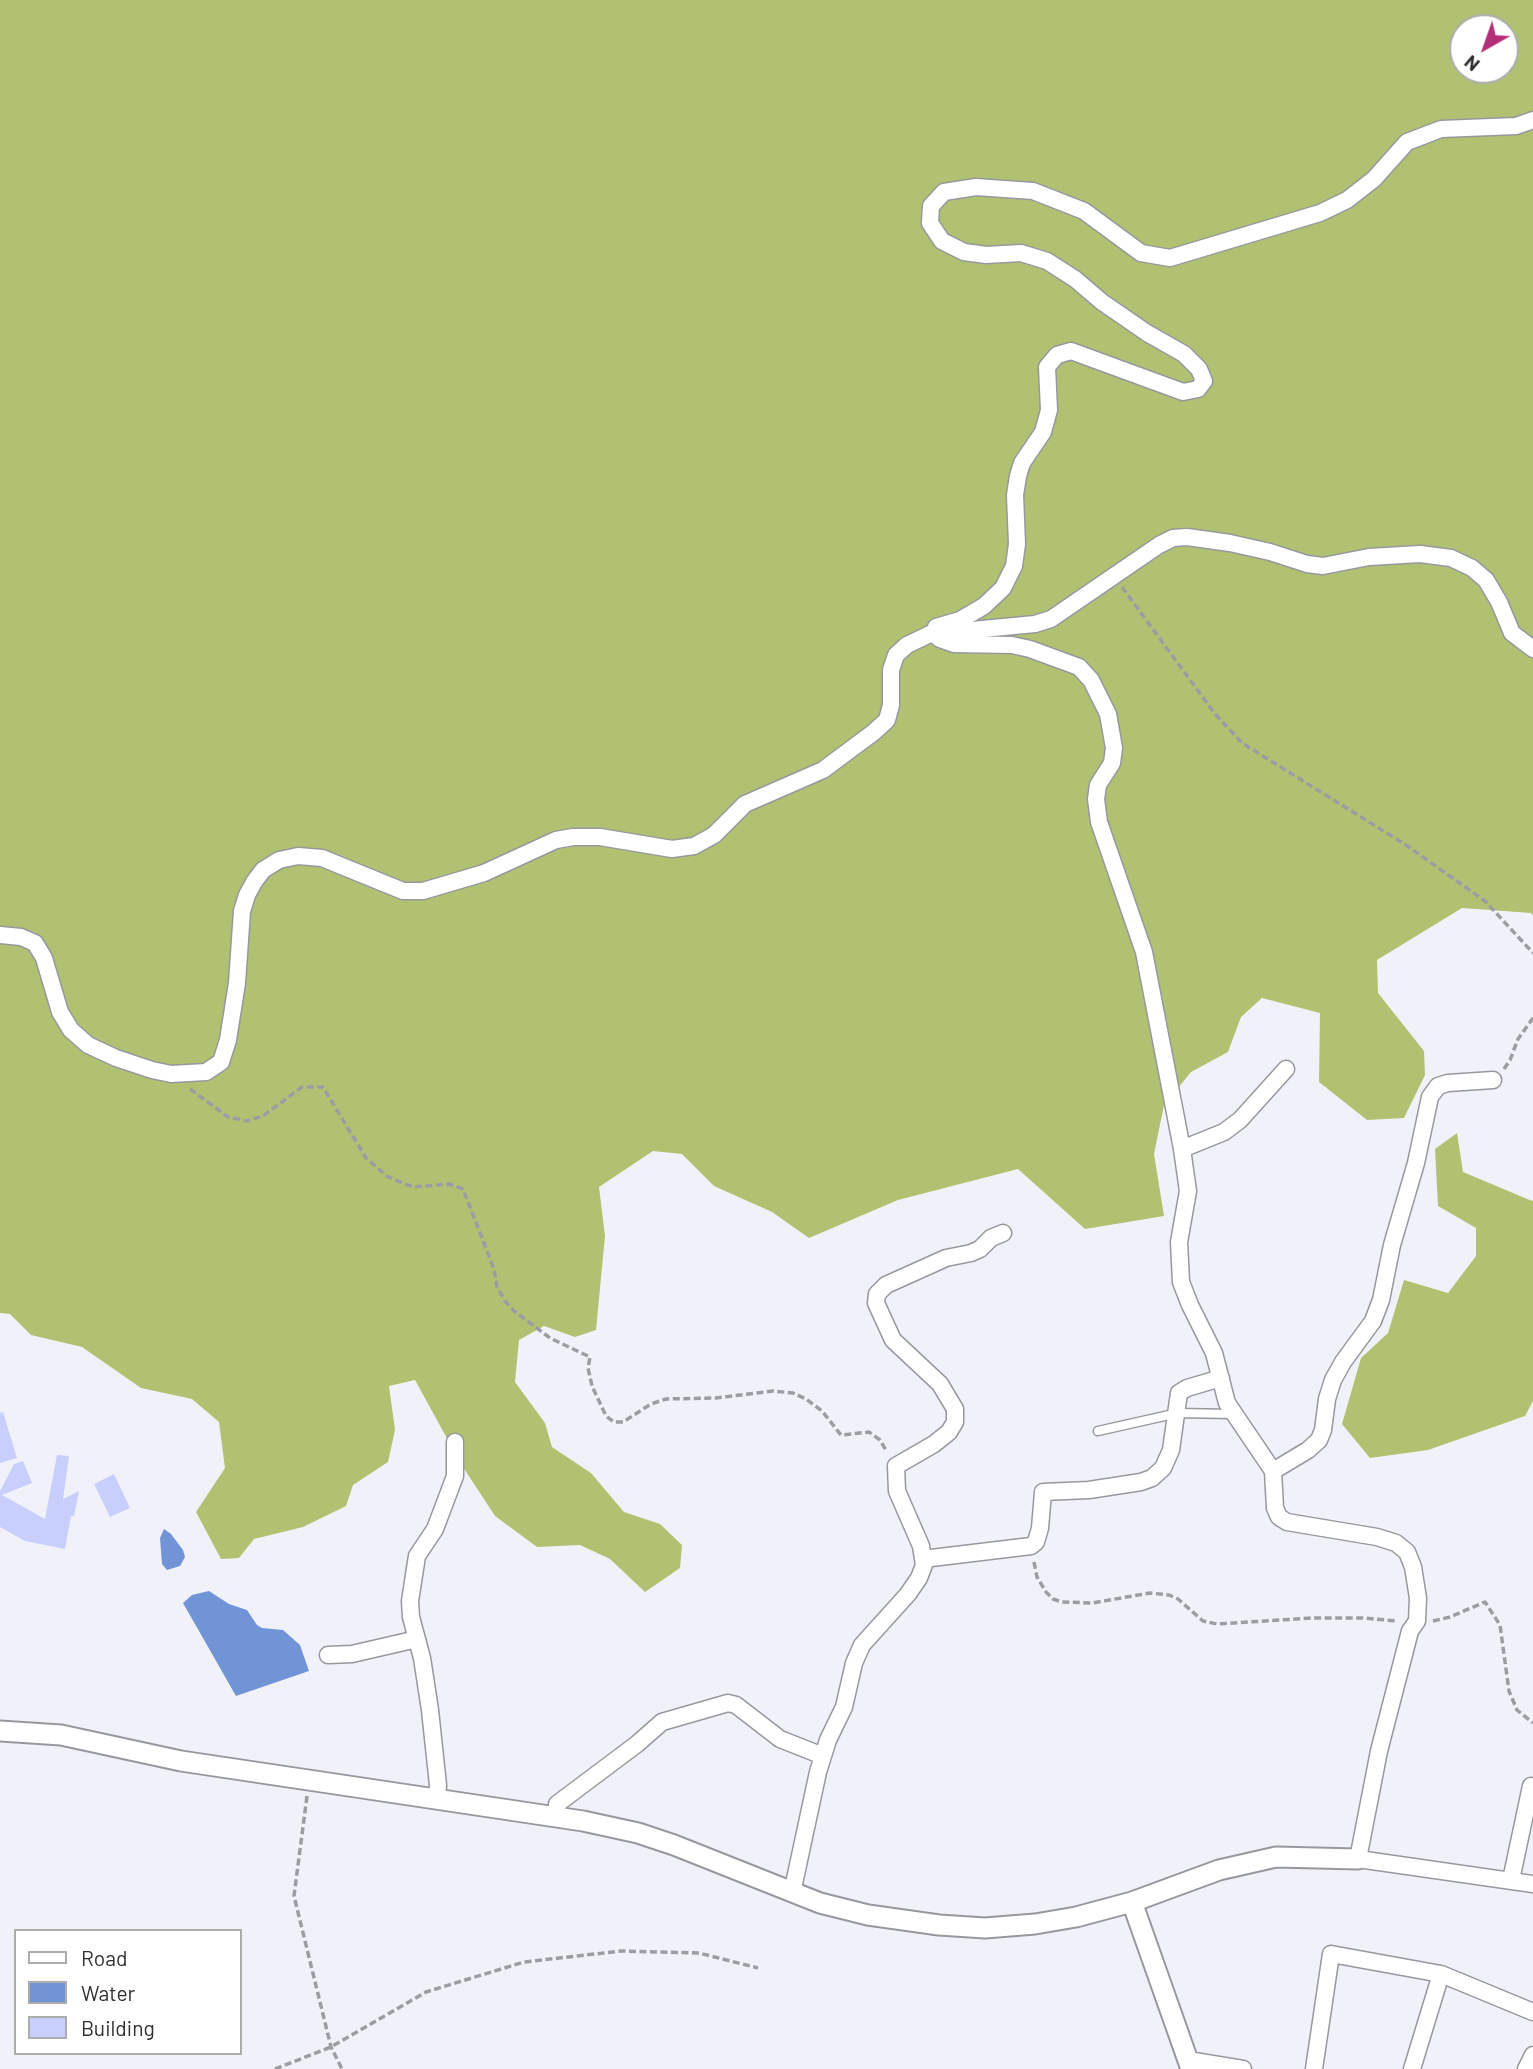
<!DOCTYPE html>
<html>
<head>
<meta charset="utf-8">
<style>
  body { margin:0 }
  #map { position:relative; width:1533px; height:2069px; overflow:hidden; background:#f1f2f9; font-family:Barlow,sans-serif }
  canvas { display:block }
  .legend { position:absolute; left:14px; top:1929px; width:228px; height:126px; box-sizing:border-box; background:#fff; border:2px solid #acacad; margin:0; padding:9px 12px; list-style:none; font-size:21px; color:#2f2f32 }
  .legend li { display:flex; align-items:center; gap:14px; height:35px }
  .legend b { width:35px; border:2px solid #acacad }
  .north { position:absolute; left:1449px; top:14px; width:70px; height:70px; box-sizing:border-box; background:#fff; border:2px solid #acacad; border-radius:50%; rotate:220deg; font-size:19px; font-weight:700; line-height:28px; text-align:center; color:#2f2f32 }
  .north::after { content:''; display:block; margin:auto; width:24px; height:32px; background:#b33079; clip-path:polygon(50% 0,100% 100%,50% 72%,0 100%) }
</style>
</head>
<body>
<div id="map">
<canvas width="1533" height="2069"></canvas>
<ul class="legend">
<li><b style="height:9px;background:#fff"></b>Road</li>
<li><b style="height:19px;background:#7194d7"></b>Water</li>
<li><b style="height:19px;background:#c8cffd"></b>Building</li>
</ul>
<div class="north">N</div>
</div>
<script>
const g = document.querySelector('canvas').getContext('2d');
g.lineJoin = 'round';
function fill(path, color) { g.fillStyle = color; g.fill(path, 'evenodd'); }
const shape = rows => new Path2D(rows.map(r => 'M' + r).join(''));
function stroke(path, color, width, dash) { g.strokeStyle = color; g.lineWidth = width; g.lineCap = dash ? 'butt' : 'round'; g.setLineDash(dash || []); g.stroke(path); }
fill(shape([
  [0,0,1533,0,1533,915,1531,913,1462,908,1377,960,1378,993,1424,1051,1425,1075,1404,1118,1367,1120,1319,1082,1320,1013,1262,998,1241,1017,1228,1052,1191,1072,1164,1105,1154,1154,1164,1216,1085,1229,1018,1169,898,1200,809,1238,772,1212,714,1186,682,1154,653,1151,599,1187,605,1236,596,1330,575,1337,544,1326,519,1340,515,1382,545,1423,552,1447,591,1473,624,1512,660,1524,682,1545,680,1568,645,1592,610,1559,580,1545,537,1547,495,1516,461,1464,415,1380,389,1386,395,1430,388,1462,353,1485,346,1506,303,1527,254,1539,239,1558,221,1559,196,1512,225,1468,219,1422,192,1399,141,1388,82,1347,31,1335,10,1314,0,1313],
  [1463,28,1505,28,1505,70,1463,70],
  [1457,1133,1463,1172,1532,1201,1533,1200,1533,1401,1525,1416,1428,1450,1370,1458,1342,1424,1361,1358,1388,1333,1404,1280,1448,1293,1476,1256,1476,1228,1438,1206,1435,1149]
]), '#b0c271');
fill(shape([
  [164,1529,171,1534,183,1550,185,1557,180,1566,167,1570,162,1564,160,1538],
  [209,1591,229,1604,247,1610,257,1625,262,1628,283,1630,300,1645,309,1671,236,1696,183,1603,192,1595]
]), '#7194d7');
fill(shape([
  [3,1412,17,1458,0,1463,0,1413],
  [57,1455,69,1456,63,1499,79,1491,74,1516,71,1516,65,1549,25,1541,0,1527,0,1491,14,1464,23,1461,32,1483,2,1495,45,1519],
  [114,1474,130,1508,110,1517,94,1484]
]), '#c8cffd');
const service = shape([
  [1098,1431,1178,1413,1233,1414]
]);
const minor = shape([
  [936,627,960,620,984,606,1003,588,1014,566,1017,544,1015,495,1018,476,1022,463,1043,432,1049,410,1047,367,1057,355,1071,351,1183,392,1198,389,1204,381,1199,369,1184,354,1147,333,1102,302,1075,279,1047,261,1021,253,986,255,964,252,942,241,930,223,931,206,944,192,976,187,1033,191,1084,211,1141,253,1170,258,1320,213,1347,200,1374,179,1407,142,1441,129,1516,126,1533,120],
  [934,634,940,639,954,644,1012,645,1030,649,1079,667,1091,680,1108,714,1114,748,1112,763,1098,785,1096,799,1099,822,1144,952,1182,1149,1188,1191,1179,1242,1181,1282,1190,1305,1214,1353,1227,1403,1273,1471,1275,1508,1279,1517,1287,1522,1377,1537,1396,1543,1407,1552,1413,1567,1418,1598,1417,1621,1410,1631,1379,1751,1358,1859,1533,1884],
  [0,935,21,937,35,943,44,958,60,1012,71,1030,88,1045,116,1058,152,1070,171,1074,206,1072,221,1062,228,1040,237,983,242,911,247,895,254,882,263,870,279,860,298,856,322,858,403,891,423,891,484,873,556,840,573,837,600,837,672,849,694,846,714,835,745,804,823,770,874,732,887,720,891,705,891,670,896,655,907,645,930,634,1035,624,1051,619,1159,545,1173,538,1187,537,1230,543,1270,552,1307,564,1323,566,1369,557,1420,554,1451,558,1472,568,1486,580,1499,602,1512,633,1533,649],
  [1182,1149,1224,1132,1240,1120,1286,1069],
  [1273,1471,1308,1450,1319,1440,1323,1430,1327,1399,1333,1380,1343,1362,1373,1321,1381,1300,1392,1245,1416,1163,1430,1097,1438,1086,1448,1083,1493,1080],
  [923,1559,1031,1546,1036,1542,1040,1528,1043,1492,1089,1490,1141,1482,1152,1478,1163,1468,1171,1450,1179,1393,1187,1388,1221,1378],
  [328,1655,352,1654,417,1639],
  [437,1800,438,1785,430,1710,422,1658,411,1617,410,1601,417,1556,435,1529,455,1476,455,1442],
  [556,1817,557,1804,637,1744,662,1722,728,1703,736,1705,780,1739,823,1756],
  [1511,1880,1531,1786],
  [792,1893,818,1772,828,1740,844,1707,854,1663,862,1645,908,1594,919,1578,924,1565,921,1546,897,1491,896,1466,934,1444,949,1432,955,1422,955,1409,940,1384,893,1340,876,1303,877,1294,886,1285,946,1258,971,1253,980,1249,991,1238,1003,1233],
  [1188,2060,1243,2069],
  [1314,2069,1331,1954,1441,1974,1533,2012],
  [1412,2069,1441,1974],
  [1526,2069,1533,2055]
]);
const tertiary = shape([
  [0,1731,61,1735,181,1761,583,1821,638,1833,674,1845,820,1903,868,1915,939,1925,985,1928,1035,1924,1076,1917,1132,1902,1219,1870,1276,1857,1358,1859],
  [1132,1902,1191,2069]
]);
stroke(service, '#97989e', 11);
stroke(minor, '#97989e', 19);
stroke(tertiary, '#97989e', 23);
stroke(shape([
  [1122,587,1215,714,1242,743,1406,845,1485,901,1533,953],
  [1504,1069,1510,1060,1518,1039,1533,1018],
  [190,1089,228,1117,247,1121,263,1116,302,1087,323,1087,366,1158,388,1177,413,1187,449,1184,463,1189,494,1269,497,1287,505,1301,514,1311,550,1338,590,1357,588,1368,592,1386,606,1416,614,1422,623,1422,651,1404,666,1399,716,1398,773,1391,793,1393,806,1399,822,1411,841,1435,869,1432,880,1440,887,1452],
  [1034,1562,1037,1577,1046,1592,1053,1599,1062,1602,1092,1603,1150,1593,1169,1595,1178,1599,1203,1621,1217,1624,1312,1618,1363,1618,1397,1621],
  [1433,1621,1450,1617,1485,1602,1500,1625,1509,1691,1517,1710,1533,1723],
  [307,1796,294,1896,331,2047,342,2069],
  [275,2069,331,2047,426,1992,524,1962,621,1951,699,1953,758,1968]
]), '#9c9da2', 3.5, [7, 3.5]);
stroke(service, '#fff', 8);
stroke(minor, '#fff', 16);
stroke(tertiary, '#fff', 19);
</script>
</body>
</html>
